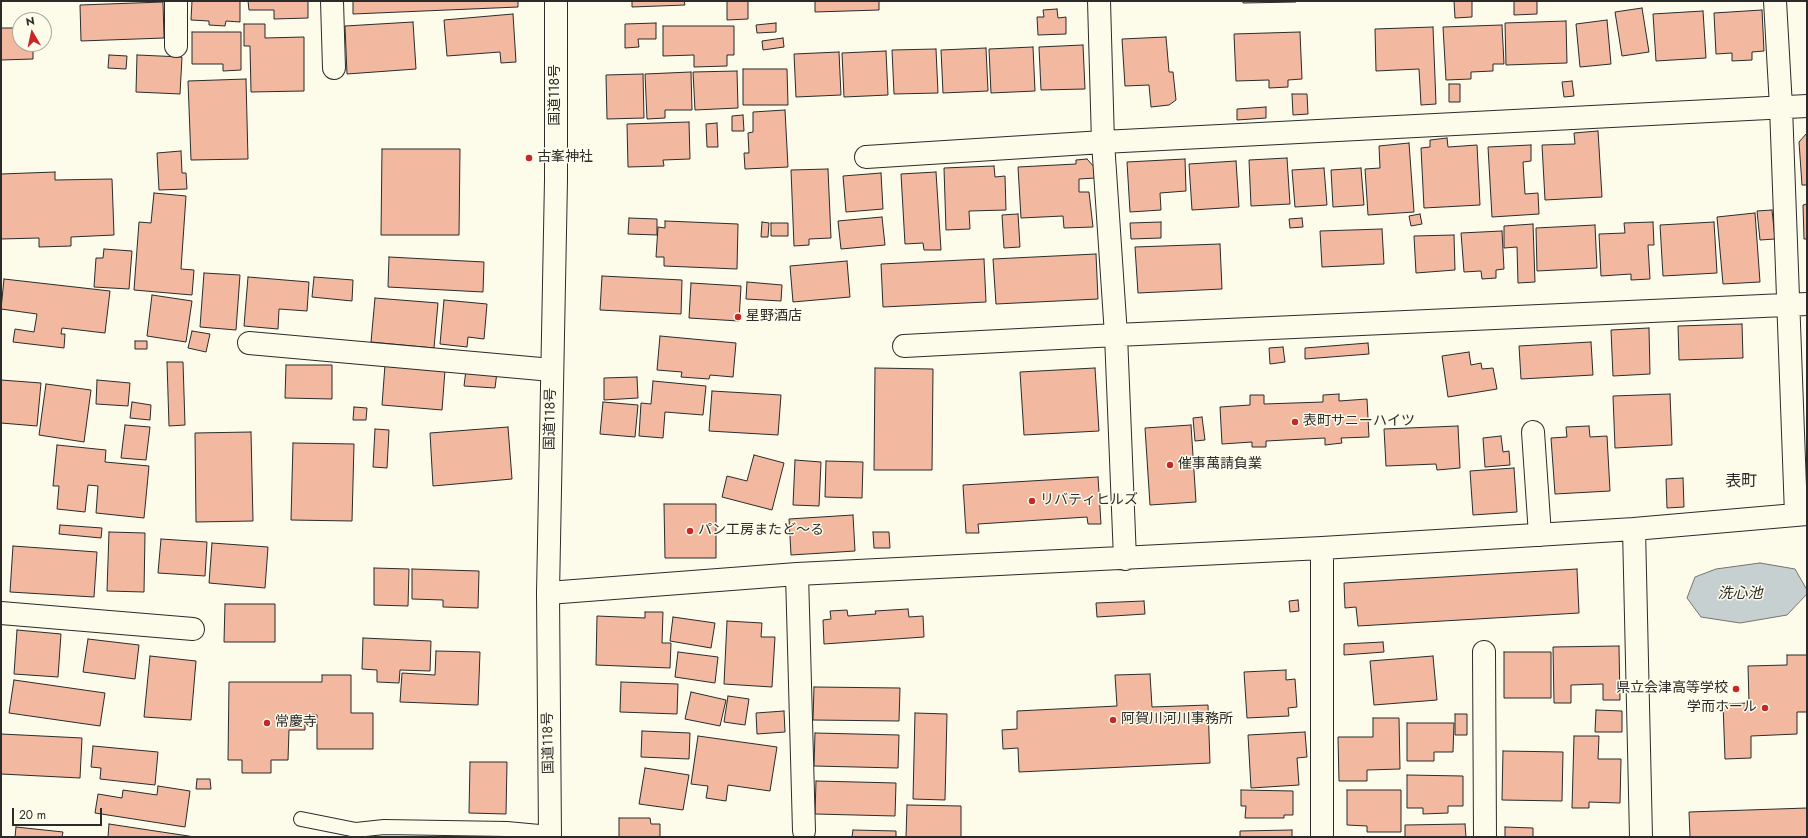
<!DOCTYPE html>
<html>
<head>
<meta charset="utf-8">
<style>
  body { margin:0 }
  #map { position:relative; width:1808px; height:838px; overflow:hidden; background:#fdfbea; font-family:Jost,sans-serif }
  canvas { display:block }
  .frame { position:absolute; inset:0; border:2px solid #2b2b2b; pointer-events:none }
  .north { position:absolute; left:12px; top:12px; width:40px; height:40px; box-sizing:border-box; background:#fdfbea; border:1px solid #a9a89e; border-radius:50%; rotate:351deg; font-size:11px; font-weight:700; line-height:16px; text-align:center; color:#2b2b2b }
  .north::after { content:''; display:block; margin:auto; width:14px; height:18px; background:#c62828; clip-path:polygon(50% 0,100% 100%,50% 72%,0 100%) }
  .scale { position:absolute; left:12px; top:808px; width:90px; height:18px; box-sizing:border-box; border:2px solid #2b2b2b; border-top:0; padding-left:5px; font-size:12px; line-height:14px; white-space:nowrap; color:#2b2b2b; -webkit-text-stroke:3px #fdfbea; paint-order:stroke }
</style>
</head>
<body>
<div id="map">
<canvas width="1808" height="838"></canvas>
<div class="frame"></div>
<div class="north">N</div>
<div class="scale">20 m</div>
</div>
<script>
const g = document.querySelector('canvas').getContext('2d');
g.lineJoin = 'round';
function fill(path, color) { g.fillStyle = color; g.fill(path, 'evenodd'); }
const shape = rows => new Path2D(rows.map(r => 'M' + r).join(''));
function stroke(path, color, width, dash) { g.strokeStyle = color; g.lineWidth = width; g.lineCap = dash ? 'butt' : 'round'; g.setLineDash(dash || []); g.stroke(path); }
function drawText(font, color, halo, rows, align = 'center') {
  g.font = font + ' Jost,"Noto Sans JP",sans-serif'; g.lineWidth = 3; g.setLineDash([]); g.textBaseline = 'middle'; g.strokeStyle = halo; g.fillStyle = color; for (const [text, x, y, turn = 0] of rows) {
    g.save(); g.translate(x, y); g.rotate((+turn || 0) * Math.PI / 180); g.textAlign = isNaN(turn) ? turn : align; if (halo) g.strokeText(text, 0, 0); g.fillText(text, 0, 0); g.restore();
  }
}
const water = shape([
  [1760,563,1795,569,1807,590,1807,594,1787,615,1740,623,1701,617,1687,598,1695,577,1716,569,1760,563]
]);
fill(water, '#c7d0d0');
stroke(water, '#74746e', 1);
const building = shape([
  [192,1,240,1,240,22,226,21,225,26,209,25,209,21,191,20,192,1],
  [248,1,308,1,308,18,274,19,274,10,249,10,248,1],
  [353,1,518,1,518,7,353,14,353,1],
  [632,1,684,1,685,5,632,7,632,1],
  [727,1,748,1,748,19,727,20,727,1],
  [815,1,879,1,879,10,815,12,815,1],
  [1243,1,1296,1,1296,2,1243,3,1243,1],
  [1454,1,1472,1,1472,17,1455,18,1454,1],
  [1514,1,1537,1,1537,14,1514,15,1514,1],
  [163,2,164,38,81,41,80,5,163,2],
  [1642,8,1649,52,1622,56,1615,12,1642,8],
  [1057,9,1058,18,1066,17,1066,34,1038,35,1037,17,1044,17,1043,10,1057,9],
  [1762,10,1764,51,1752,52,1752,60,1732,61,1732,53,1716,54,1714,13,1762,10],
  [1703,11,1706,58,1656,61,1653,14,1703,11],
  [513,14,516,62,501,63,500,52,447,56,444,20,513,14],
  [1607,20,1611,64,1580,67,1576,24,1607,20],
  [1566,21,1567,63,1506,65,1505,23,1566,21],
  [413,22,416,69,347,74,345,26,413,22],
  [656,23,656,39,638,39,639,47,625,48,625,24,656,23],
  [776,23,776,32,757,33,756,25,776,23],
  [244,24,265,24,265,38,304,37,304,91,251,92,250,46,244,46,244,24],
  [1502,25,1504,64,1493,64,1493,71,1471,72,1471,79,1446,80,1443,27,1502,25],
  [663,26,734,26,734,55,727,55,727,66,694,67,694,55,663,56,663,26],
  [1433,27,1436,104,1421,105,1419,69,1376,71,1375,29,1433,27],
  [1,28,16,28,16,40,20,40,20,44,33,44,33,59,1,60,1,28],
  [192,32,241,32,241,70,223,71,223,64,192,64,192,32],
  [1300,32,1302,79,1288,80,1288,87,1269,88,1269,80,1236,81,1234,34,1300,32],
  [1166,37,1169,72,1173,72,1176,100,1169,105,1151,107,1149,85,1125,86,1122,39,1166,37],
  [783,38,784,47,763,50,762,41,783,38],
  [1083,45,1085,89,1041,90,1039,47,1083,45],
  [1033,47,1035,91,991,93,989,49,1033,47],
  [986,48,988,91,943,93,941,50,986,48],
  [936,49,938,93,894,94,892,50,936,49],
  [886,51,888,95,844,97,842,53,886,51],
  [839,52,841,95,796,97,794,54,839,52],
  [109,55,127,56,126,69,108,68,109,55],
  [137,55,182,57,180,94,136,92,137,55],
  [743,69,787,69,788,105,743,105,743,69],
  [737,71,738,108,695,110,693,72,737,71],
  [691,72,692,110,665,110,665,118,647,119,645,74,691,72],
  [643,74,644,118,607,119,606,75,643,74],
  [246,79,248,159,191,160,188,81,246,79],
  [1572,81,1574,96,1564,97,1562,82,1572,81],
  [1449,84,1460,84,1460,102,1449,102,1449,84],
  [1292,94,1307,94,1308,114,1293,115,1292,94],
  [1266,107,1266,118,1237,120,1237,109,1266,107],
  [785,110,788,167,745,169,744,153,749,153,748,133,753,132,753,112,785,110],
  [743,115,744,131,732,131,732,116,743,115],
  [689,122,690,159,663,160,664,166,628,167,627,124,689,122],
  [717,123,718,147,707,147,706,124,717,123],
  [1598,131,1602,197,1545,200,1542,145,1575,144,1574,133,1598,131],
  [1807,133,1807,185,1802,185,1799,142,1807,133],
  [1447,138,1448,147,1477,145,1480,205,1424,208,1421,148,1430,147,1430,140,1447,138],
  [1409,143,1414,212,1368,215,1365,169,1380,168,1379,146,1409,143],
  [1531,145,1531,161,1523,162,1525,194,1538,193,1539,214,1492,217,1488,147,1531,145],
  [382,149,460,149,459,235,381,235,382,149],
  [181,151,182,173,186,173,187,189,159,190,157,153,181,151],
  [1287,158,1290,204,1251,206,1249,160,1287,158],
  [1087,159,1095,168,1095,178,1079,179,1079,192,1089,192,1093,227,1064,228,1063,216,1021,218,1018,167,1076,164,1076,160,1087,159],
  [1185,159,1186,191,1160,193,1161,210,1130,212,1127,162,1185,159],
  [1236,161,1239,207,1192,210,1189,164,1236,161],
  [994,166,995,177,1005,176,1006,210,969,211,970,229,946,230,944,168,994,166],
  [1324,168,1327,205,1295,207,1292,170,1324,168],
  [1361,168,1364,205,1333,207,1331,170,1361,168],
  [828,169,831,238,809,239,809,245,794,246,791,170,828,169],
  [55,172,55,180,112,179,114,235,71,237,71,246,39,247,39,238,1,239,1,174,55,172],
  [936,172,941,250,924,250,923,243,905,244,901,174,936,172],
  [881,173,883,209,846,212,843,176,881,173],
  [154,193,186,196,181,269,194,270,192,295,134,290,139,222,151,223,154,193],
  [1807,204,1807,239,1804,239,1803,205,1807,204],
  [1772,210,1775,239,1760,240,1757,211,1772,210],
  [1755,213,1760,282,1723,284,1717,217,1755,213],
  [1018,214,1020,247,1004,248,1002,215,1018,214],
  [1420,214,1422,224,1411,226,1409,216,1420,214],
  [882,217,885,245,841,249,838,221,882,217],
  [629,218,657,219,657,235,628,234,629,218],
  [1302,218,1303,227,1290,228,1289,219,1302,218],
  [665,221,738,224,737,269,664,266,664,257,656,257,658,227,665,228,665,221],
  [762,222,769,223,768,237,761,237,762,222],
  [1161,222,1161,238,1131,239,1130,223,1161,222],
  [1653,222,1654,245,1648,245,1650,279,1631,280,1631,274,1601,276,1599,234,1625,233,1624,223,1653,222],
  [1714,222,1717,273,1663,276,1660,225,1714,222],
  [771,223,788,223,788,236,771,236,771,223],
  [1533,224,1535,282,1518,283,1517,247,1504,248,1504,226,1533,224],
  [1595,225,1597,268,1537,271,1536,228,1595,225],
  [1382,229,1384,264,1322,267,1320,231,1382,229],
  [1502,231,1504,269,1496,270,1496,278,1482,279,1481,271,1464,272,1461,233,1502,231],
  [1454,235,1455,270,1416,273,1414,236,1454,235],
  [1220,244,1222,289,1138,293,1135,247,1220,244],
  [104,249,132,251,129,289,94,287,96,258,103,258,104,249],
  [1096,254,1098,299,996,304,993,259,1096,254],
  [389,257,484,262,483,292,388,287,389,257],
  [984,259,986,302,883,307,881,264,984,259],
  [847,261,850,297,793,302,790,266,847,261],
  [204,273,240,275,236,330,200,327,204,273],
  [602,276,682,280,681,314,600,310,602,276],
  [248,277,309,282,307,311,279,309,278,329,244,326,248,277],
  [314,277,353,280,352,301,312,297,314,277],
  [4,279,110,291,105,333,62,328,61,334,65,334,64,348,13,342,15,329,34,332,37,314,1,309,4,279],
  [747,282,782,285,781,301,746,299,747,282],
  [691,283,741,286,739,321,689,318,691,283],
  [152,295,192,301,186,342,147,336,152,295],
  [375,298,438,303,434,348,371,342,375,298],
  [444,300,487,304,484,339,468,337,467,347,440,344,444,300],
  [1742,324,1743,358,1679,360,1678,326,1742,324],
  [1649,328,1650,374,1613,376,1611,330,1649,328],
  [192,331,210,334,206,352,188,348,192,331],
  [660,336,736,343,733,377,710,375,709,379,681,377,682,372,657,370,660,336],
  [135,341,147,341,147,349,135,349,135,341],
  [1591,342,1593,375,1521,379,1519,346,1591,342],
  [1368,343,1369,354,1305,359,1305,348,1368,343],
  [1283,347,1285,362,1270,364,1269,348,1283,347],
  [1469,352,1471,365,1481,363,1482,369,1493,368,1497,389,1448,397,1442,356,1469,352],
  [167,362,183,362,185,425,169,426,167,362],
  [286,365,332,365,332,399,285,398,286,365],
  [385,365,445,370,442,410,382,405,385,365],
  [875,368,933,369,932,470,874,470,875,368],
  [1095,368,1099,431,1024,435,1020,372,1095,368],
  [466,370,497,372,495,388,464,386,466,370],
  [637,377,638,398,604,400,604,378,637,377],
  [1,380,41,383,37,426,1,423,1,380],
  [97,380,130,383,128,406,96,404,97,380],
  [653,381,706,386,703,415,665,412,663,438,639,436,641,403,651,404,653,381],
  [46,384,91,390,84,442,39,435,46,384],
  [712,391,781,395,778,435,709,431,712,391],
  [1339,394,1339,401,1367,399,1369,437,1341,438,1342,443,1325,445,1325,438,1266,441,1266,447,1252,447,1252,442,1222,444,1220,407,1250,405,1250,395,1264,395,1264,404,1323,402,1323,395,1339,394],
  [1670,394,1672,445,1615,448,1613,396,1670,394],
  [132,402,151,405,150,420,130,418,132,402],
  [603,402,638,405,635,437,600,434,603,402],
  [354,407,367,408,366,420,353,420,354,407],
  [1202,417,1205,440,1195,441,1193,418,1202,417],
  [125,425,150,427,146,460,121,458,125,425],
  [1191,425,1196,502,1150,505,1145,428,1191,425],
  [1458,426,1460,468,1437,470,1436,464,1386,466,1384,429,1458,426],
  [1589,426,1590,437,1607,436,1610,491,1555,494,1551,438,1567,437,1566,427,1589,426],
  [508,427,512,479,433,486,430,433,508,427],
  [375,429,389,430,387,468,373,467,375,429],
  [251,432,253,521,196,522,195,433,251,432],
  [1501,436,1503,452,1509,451,1510,465,1485,467,1483,438,1501,436],
  [293,443,354,444,352,521,291,520,293,443],
  [57,445,106,450,105,462,149,466,144,518,96,513,98,486,88,485,85,512,57,509,59,486,53,486,57,445],
  [754,455,784,463,772,510,722,497,727,476,747,481,754,455],
  [795,460,821,462,819,506,793,505,795,460],
  [826,461,863,462,862,498,825,497,826,461],
  [1514,468,1517,512,1473,515,1470,471,1514,468],
  [1098,477,1101,524,1088,524,1087,517,978,524,979,533,966,533,963,485,1098,477],
  [1683,478,1684,507,1667,508,1666,479,1683,478],
  [664,504,716,504,716,558,665,558,664,504],
  [853,515,855,551,791,555,789,519,853,515],
  [60,525,102,528,101,538,59,534,60,525],
  [109,532,145,533,144,592,107,591,109,532],
  [873,532,889,532,890,548,874,548,873,532],
  [161,539,207,542,205,576,158,573,161,539],
  [212,543,268,547,265,588,209,583,212,543],
  [13,546,97,552,94,597,10,592,13,546],
  [374,568,409,569,408,606,374,605,374,568],
  [412,569,479,571,478,608,443,607,443,600,412,599,412,569],
  [1577,569,1579,613,1358,626,1356,607,1345,608,1344,583,1577,569],
  [1298,600,1299,611,1290,612,1289,601,1298,600],
  [1144,601,1145,614,1097,617,1096,603,1144,601],
  [225,604,275,604,275,642,224,642,225,604],
  [908,609,909,617,923,616,924,637,824,644,823,620,831,619,830,611,847,610,848,616,876,614,875,611,908,609],
  [645,612,663,612,662,643,671,643,670,668,596,665,597,616,645,618,645,612],
  [673,617,715,623,711,648,670,641,673,617],
  [727,621,762,623,761,637,775,637,772,687,724,684,727,621],
  [17,630,61,634,58,677,14,674,17,630],
  [363,638,431,641,430,671,400,670,399,683,377,682,377,670,362,669,363,638],
  [88,639,139,645,135,679,83,672,88,639],
  [1383,642,1384,652,1344,655,1344,644,1383,642],
  [1619,646,1620,700,1603,700,1603,684,1571,685,1571,703,1554,703,1553,647,1619,646],
  [436,651,480,652,478,705,400,702,402,673,435,675,436,651],
  [678,652,718,657,715,683,675,677,678,652],
  [1504,652,1551,652,1551,698,1504,698,1504,652],
  [1787,655,1807,655,1807,712,1797,712,1797,734,1751,736,1751,758,1725,759,1723,704,1749,703,1748,666,1787,665,1787,655],
  [150,656,196,661,191,720,144,717,150,656],
  [1433,656,1437,700,1374,705,1370,661,1433,656],
  [1286,670,1286,680,1295,679,1297,707,1288,708,1289,716,1247,718,1244,672,1286,670],
  [1150,674,1152,707,1208,705,1210,763,1019,772,1018,748,1003,749,1002,730,1017,729,1017,711,1117,706,1115,675,1150,674],
  [322,675,351,675,351,713,373,713,373,749,317,749,317,715,305,715,305,730,289,730,288,760,271,760,271,773,242,773,242,760,228,760,229,682,322,682,322,675],
  [14,680,105,693,100,726,9,713,14,680],
  [621,682,678,684,677,714,620,712,621,682],
  [814,687,900,688,899,721,813,720,814,687],
  [691,692,726,700,720,726,685,719,691,692],
  [728,696,749,699,745,725,724,722,728,696],
  [1596,710,1622,711,1622,732,1595,732,1596,710],
  [784,711,785,732,757,734,756,713,784,711],
  [915,713,947,714,945,800,913,799,915,713],
  [1455,714,1467,714,1467,735,1455,735,1455,714],
  [1373,718,1399,718,1400,769,1367,770,1367,781,1339,781,1338,737,1373,737,1373,718],
  [1407,723,1454,723,1453,752,1434,752,1434,761,1407,761,1407,723],
  [642,731,690,733,689,759,641,757,642,731],
  [1305,732,1307,757,1297,758,1299,785,1251,788,1248,735,1305,732],
  [815,733,899,735,898,768,814,766,815,733],
  [1,734,82,738,80,778,1,774,1,734],
  [698,736,777,747,770,791,728,785,726,801,706,798,708,786,691,784,698,736],
  [1574,736,1599,736,1598,759,1621,759,1620,803,1589,802,1589,808,1572,808,1574,736],
  [93,746,158,752,155,785,100,779,101,768,91,767,93,746],
  [1503,751,1563,752,1562,801,1502,800,1503,751],
  [470,762,507,762,506,814,469,813,470,762],
  [645,768,689,775,683,810,639,804,645,768],
  [1407,775,1463,776,1463,806,1448,806,1448,813,1423,814,1423,808,1407,808,1407,775],
  [197,779,210,779,211,789,196,789,197,779],
  [816,781,896,783,895,816,815,814,816,781],
  [158,786,190,791,185,827,95,813,98,794,122,798,123,790,157,795,158,786],
  [1241,790,1293,791,1293,815,1284,815,1284,818,1245,818,1246,806,1241,806,1241,790],
  [1347,790,1401,790,1401,832,1367,832,1367,826,1347,825,1347,790],
  [907,805,961,806,961,837,906,837,907,805],
  [1807,808,1807,837,1690,837,1689,812,1807,808],
  [619,818,650,818,651,824,660,824,660,837,619,837,619,818],
  [109,824,195,837,108,837,109,824],
  [1465,824,1466,837,1405,837,1405,825,1465,824],
  [16,827,63,832,62,837,15,837,16,827],
  [1505,827,1533,828,1533,837,1505,837,1505,827],
  [853,830,896,831,896,837,852,837,853,830],
  [1292,830,1292,837,1240,837,1240,831,1292,830]
]);
fill(building, '#f2b8a0');
stroke(building, '#2b2b2b', 1);
const lane = shape([
  [301,819,356,830,384,827,507,829,550,833]
]);
const street = shape([
  [332,1,334,68],
  [1099,1,1103,142,1116,335,1125,559],
  [1775,1,1781,107,1796,514],
  [176,46,176,1],
  [866,157,1103,142,1807,106],
  [249,343,552,370],
  [904,346,1116,335,1807,304],
  [1533,432,1540,535],
  [1634,529,1807,514],
  [797,574,804,831],
  [548,593,797,574,1322,548,1634,529,1641,837],
  [1,613,193,629],
  [1484,652,1485,837],
  [1322,837,1322,548]
]);
const highway = shape([
  [550,837,548,593,556,180,556,1]
]);
stroke(lane, '#2b2b2b', 16);
stroke(street, '#2b2b2b', 24);
stroke(highway, '#2b2b2b', 24);
stroke(lane, '#fdfbea', 14);
stroke(street, '#fdfbea', 22);
stroke(highway, '#fdfbea', 22);
for (const [x, y, r, color] of [
  [529,158,4,"#c62828"],
  [738,317,4,"#c62828"],
  [1295,422,4,"#c62828"],
  [1170,465,4,"#c62828"],
  [1032,501,4,"#c62828"],
  [690,531,4,"#c62828"],
  [1736,689,4,"#c62828"],
  [1765,708,4,"#c62828"],
  [1113,720,4,"#c62828"],
  [267,723,4,"#c62828"]
]) { const dot = new Path2D(); dot.arc(x, y, r, 0, 2 * Math.PI); g.fillStyle = color; g.fill(dot); stroke(dot, '#fdfbea', 1.5); }
drawText('14px', '#2b2b2b', '#fdfbea', [
  ["国道118号",556,95,-90],
  ["国道118号",551,419,-89],
  ["国道118号",549,743,-91]
]);
drawText('14px', '#2b2b2b', '#fdfbea', [
  ["古峯神社",537,158],
  ["星野酒店",746,317],
  ["表町サニーハイツ",1303,422],
  ["催事萬請負業",1178,465],
  ["リバティヒルズ",1040,501],
  ["パン工房またど～る",698,531],
  ["県立会津高等学校",1728,689,"right"],
  ["学而ホール",1757,708,"right"],
  ["阿賀川河川事務所",1121,720],
  ["常慶寺",275,723]
], 'left');
drawText('italic 15px', '#2b2b2b', '#fdfbea', [
  ["洗心池",1740,594]
]);
drawText('16px', '#2b2b2b', '#fdfbea', [
  ["表町",1741,482]
]);
</script>
</body>
</html>
